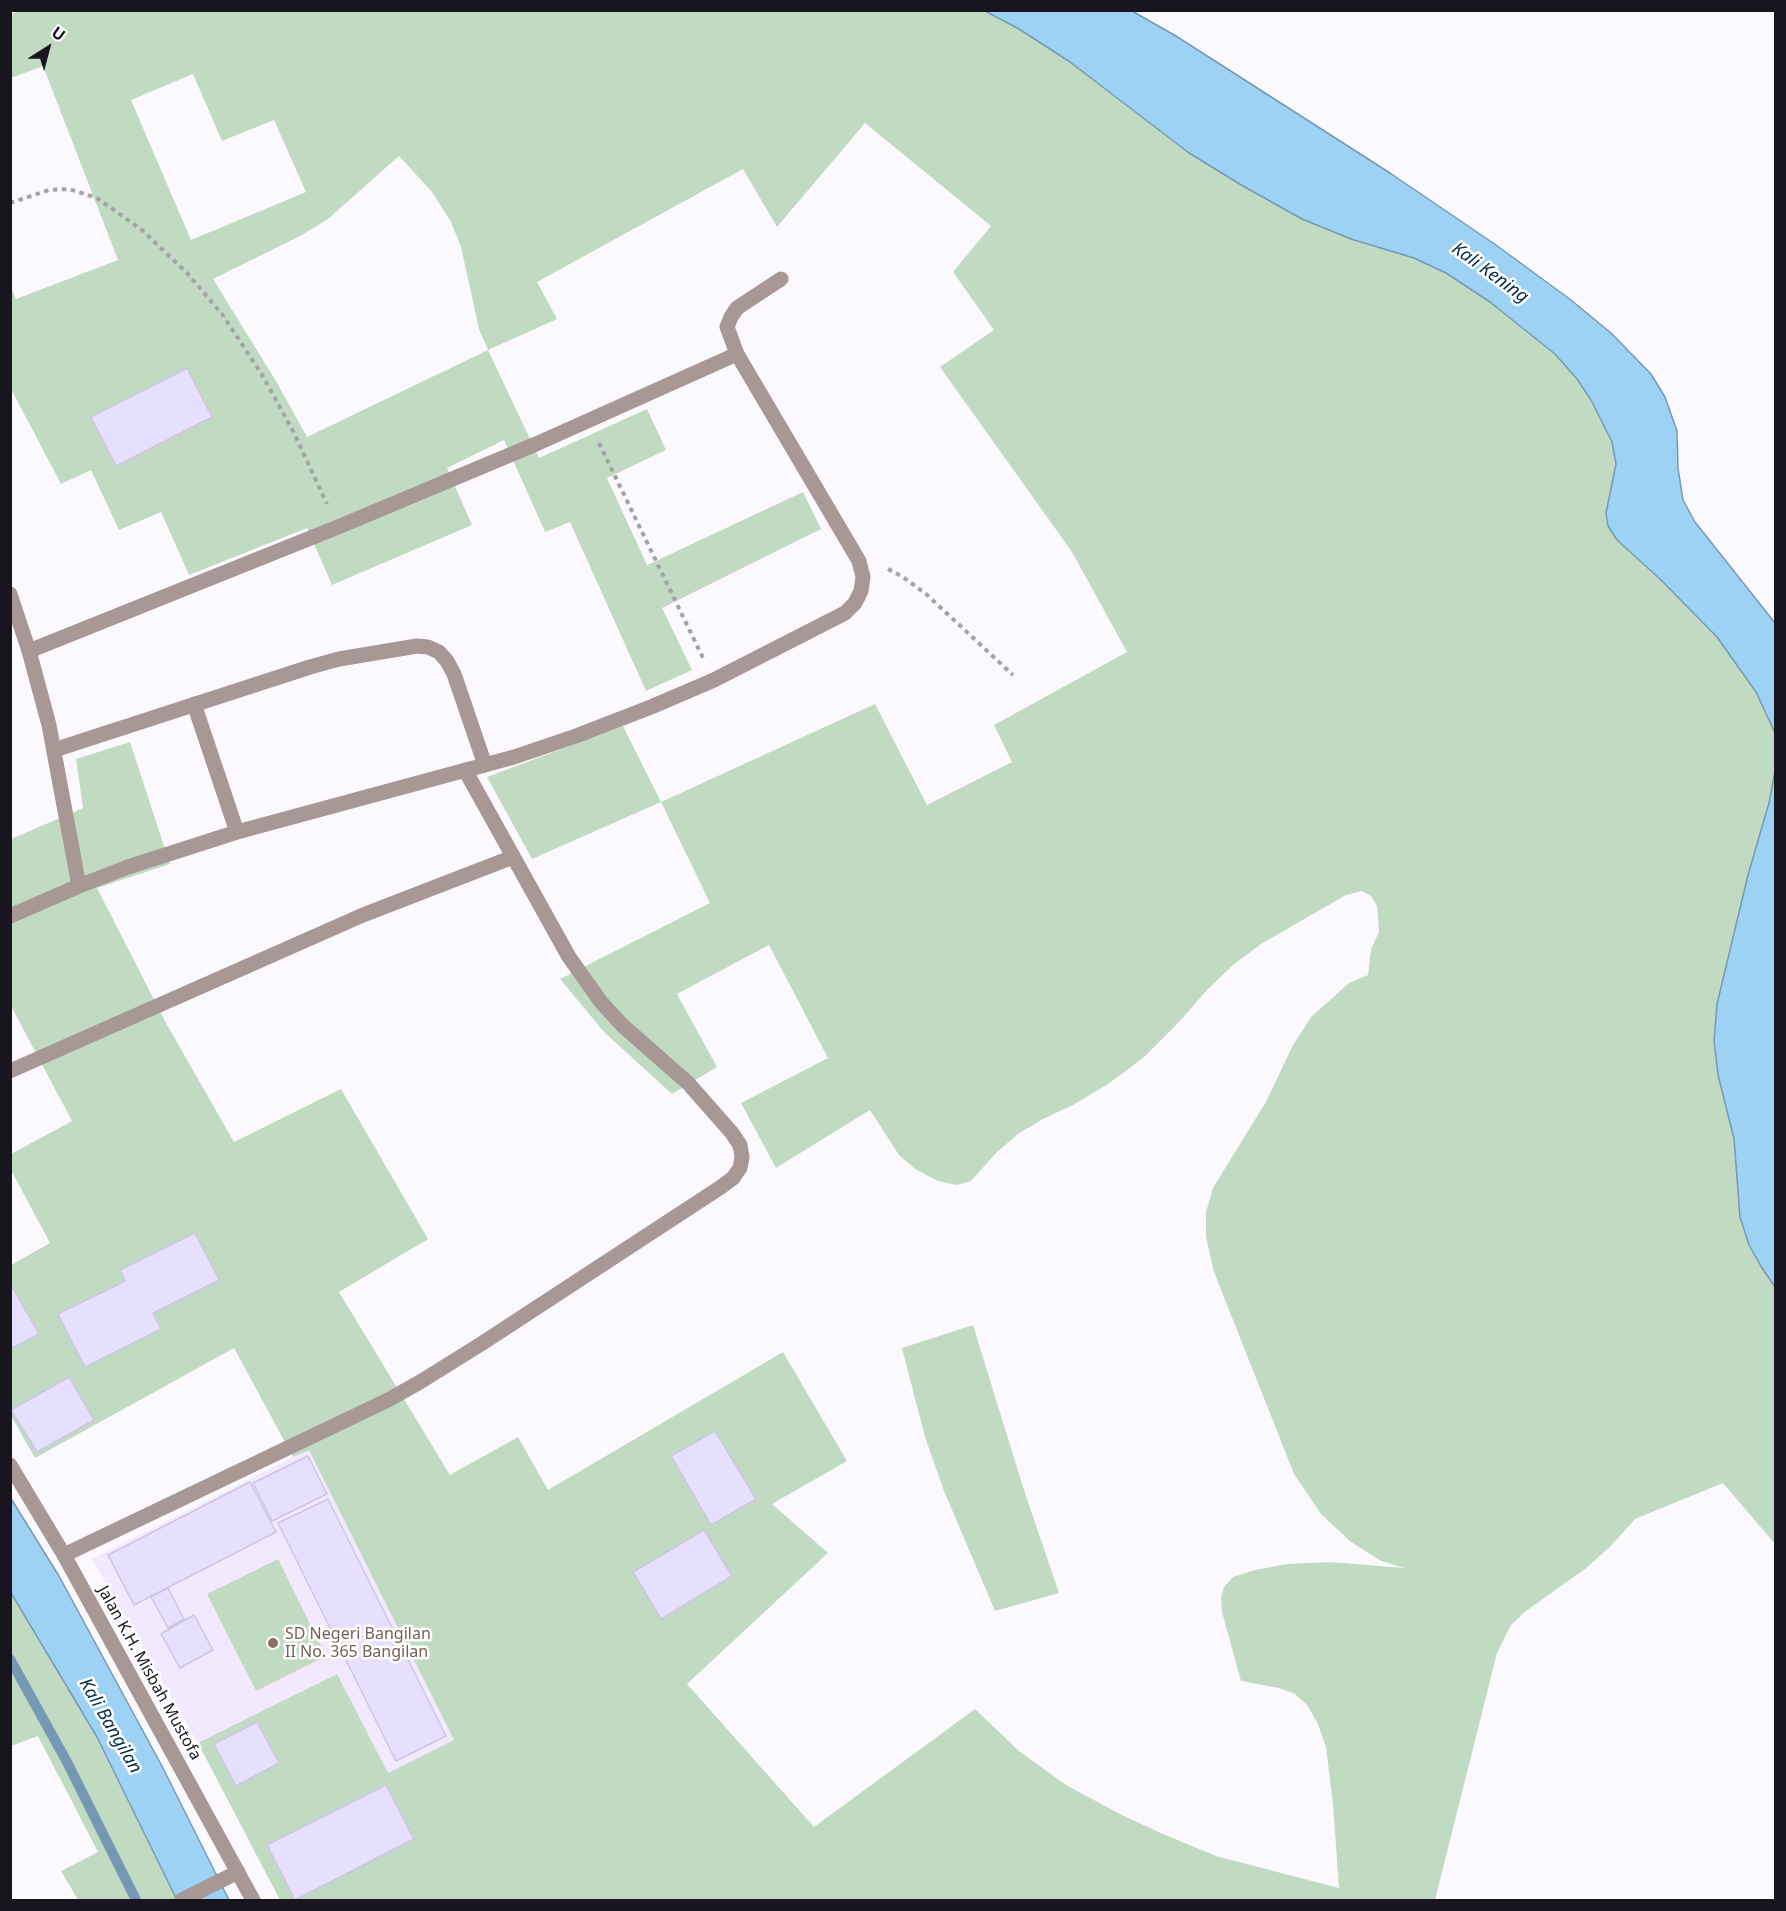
<!DOCTYPE html>
<html>
<head>
<meta charset="utf-8">
<style>
  body { margin:0 }
  #map { position:relative; width:1786px; height:1911px; overflow:hidden; background:#fbf9fe; font-family:"Noto Sans",sans-serif }
  canvas { display:block }
  .frame { position:absolute; inset:0; border:12px solid #19151f; pointer-events:none }
  .north { position:absolute; left:18px; top:18px; width:60px; height:60px; -webkit-text-stroke:4px #fff; paint-order:stroke; rotate:36deg; font-size:16px; font-weight:700; line-height:24px; text-align:center; color:#19151f }
  .north::after { content:''; display:block; margin:auto; width:21px; height:27px; background:#19151f; clip-path:polygon(50% 0,100% 100%,50% 72%,0 100%) }
</style>
</head>
<body>
<div id="map">
<canvas width="1786" height="1911"></canvas>
<div class="frame"></div>
<div class="north">U</div>
</div>
<script>
const g = document.querySelector('canvas').getContext('2d');
g.lineJoin = 'round';
function fill(path, color) { g.fillStyle = color; g.fill(path, 'evenodd'); }
const shape = rows => new Path2D(rows.map(r => 'M' + r).join(''));
function stroke(path, color, width, dash) { g.strokeStyle = color; g.lineWidth = width; g.lineCap = dash ? 'butt' : 'round'; g.setLineDash(dash || []); g.stroke(path); }
function drawText(font, color, halo, rows, align = 'center') {
  g.font = font + ' "Noto Sans",sans-serif'; g.lineWidth = 5; g.setLineDash([]); g.textBaseline = 'middle'; g.strokeStyle = halo; g.fillStyle = color; for (const [text, x, y, turn = 0] of rows) {
    g.save(); g.translate(x, y); g.rotate((+turn || 0) * Math.PI / 180); g.textAlign = isNaN(turn) ? turn : align; if (halo) g.strokeText(text, 0, 0); g.fillText(text, 0, 0); g.restore();
  }
}
fill(shape([
  [309,1449,491,1814,280,1900,198,1743,92,1559]
]), '#f2e9fe');
fill(shape([
  [985,10,1019,29,1070,62,1189,153,1243,186,1302,219,1380,248,1414,258,1446,273,1490,302,1555,354,1577,379,1591,400,1612,442,1616,464,1606,513,1608,526,1617,540,1660,579,1717,637,1756,692,1775,732,1775,771,1769,803,1727,1107,1734,1139,1740,1217,1762,1268,1775,1287,1775,1544,1723,1483,1635,1519,1610,1547,1585,1569,1526,1611,1511,1625,1497,1653,1435,1900,280,1900,198,1743,337,1674,388,1773,454,1740,309,1450,293,1457,234,1348,35,1458,11,1416,11,1265,50,1243,11,1170,11,1154,72,1121,11,1006,11,839,83,808,76,759,130,742,170,864,97,888,166,1023,234,1142,341,1089,428,1239,339,1292,450,1475,518,1437,548,1490,783,1352,847,1461,772,1504,828,1553,687,1684,814,1827,975,1709,1019,1751,1066,1785,1122,1815,1163,1834,1216,1856,1339,1888,1333,1804,1326,1747,1318,1724,1307,1705,1295,1694,1279,1688,1241,1681,1222,1612,1221,1597,1224,1587,1233,1577,1255,1570,1287,1564,1330,1562,1404,1568,1381,1561,1351,1542,1321,1514,1294,1474,1214,1272,1206,1237,1206,1212,1213,1188,1267,1100,1292,1047,1311,1017,1349,983,1368,975,1371,949,1379,932,1377,906,1371,896,1362,891,1346,895,1261,944,1233,965,1208,989,1179,1022,1143,1058,1108,1084,1073,1105,1043,1119,1018,1134,997,1152,971,1181,957,1185,938,1181,915,1169,899,1155,870,1110,776,1168,741,1103,828,1058,769,945,677,994,717,1067,672,1094,604,1032,560,979,710,903,661,802,532,859,487,777,623,726,661,802,875,704,927,805,1012,762,994,725,1127,652,1072,552,940,367,994,330,953,272,991,226,865,123,777,227,743,169,537,282,557,319,488,350,539,458,647,409,666,450,607,478,647,565,803,492,821,529,662,608,692,670,646,691,570,522,545,532,504,440,447,468,472,525,332,585,307,528,189,575,161,512,119,530,91,470,61,484,11,389,10,285,16,299,118,260,43,66,11,78,11,14,21,11],
  [193,74,222,141,274,120,306,192,191,240,131,100],
  [399,156,432,192,451,222,461,247,479,329,488,350,307,437,276,381,213,279,300,236,328,219],
  [973,1325,1023,1487,1059,1593,995,1611,944,1491,925,1437,902,1348],
  [278,1559,326,1656,256,1691,207,1594],
  [10,1593,97,1737,177,1900,78,1900,61,1871,98,1852,38,1736,11,1746]
]), '#c1dbc2');
const water = shape([
  [985,11,1132,11,1176,36,1390,173,1496,245,1571,300,1611,333,1651,374,1665,397,1677,431,1678,468,1683,500,1695,522,1775,623,1775,733,1756,692,1717,637,1660,579,1617,540,1608,526,1606,513,1616,464,1612,442,1591,400,1577,379,1555,354,1490,302,1446,273,1414,258,1351,239,1302,219,1243,186,1189,153,1070,62,1019,29,985,11],
  [1775,771,1775,1287,1762,1268,1749,1245,1740,1217,1734,1139,1718,1075,1714,1041,1717,1004,1748,875,1769,803,1775,771],
  [10,1497,59,1576,163,1768,229,1900,177,1900,97,1737,11,1593,10,1497]
]);
fill(water, '#9dd2f4');
stroke(water, '#7599b4', 1.5);
stroke(shape([
  [10,1659,67,1762,136,1900]
]), '#7599b4', 10);
const building = shape([
  [187,368,212,417,116,466,91,417,187,368],
  [195,1233,219,1280,153,1313,161,1329,85,1367,58,1314,125,1281,120,1270,195,1233],
  [10,1283,39,1334,10,1349,10,1283],
  [69,1377,94,1420,37,1452,11,1410,69,1377],
  [715,1431,756,1499,711,1525,671,1456,715,1431],
  [308,1456,327,1494,272,1521,253,1483,308,1456],
  [250,1482,276,1532,134,1605,108,1555,250,1482],
  [328,1499,446,1736,396,1761,278,1523,328,1499],
  [704,1530,732,1576,661,1619,633,1572,704,1530],
  [168,1588,184,1619,168,1628,151,1597,168,1588],
  [194,1615,213,1650,180,1668,161,1634,194,1615],
  [257,1722,279,1763,236,1786,214,1744,257,1722],
  [386,1785,414,1839,295,1900,267,1845,386,1785]
]);
fill(building, '#e6dffe');
stroke(building, '#cdc6e2', 1.5);
stroke(shape([
  [10,203,49,190,69,189,97,198,142,230,188,274,222,314,261,373,293,431,327,504],
  [599,443,703,658],
  [888,569,903,577,926,594,1013,675]
]), '#a4a1a8', 4, [4.5, 4.5]);
stroke(shape([
  [29,651,338,527,536,444,737,354],
  [194,704,237,832],
  [54,750,310,667,339,659,417,646,428,647,439,652,447,661,454,674,485,765],
  [10,1071,363,915,513,857],
  [182,1900,238,1872]
]), '#a79896', 15);
stroke(shape([
  [10,594,29,651,49,725,79,886],
  [10,916,79,886,128,867,237,832,514,757,576,736,651,707,714,680,845,613,855,603,861,591,863,577,859,561,737,354,727,327,731,317,737,308,781,279],
  [10,1465,64,1555,253,1900],
  [64,1555,388,1400,420,1382,481,1344,721,1187,733,1178,740,1168,742,1157,740,1145,732,1133,688,1083,622,1025,601,1002,569,957,465,770]
]), '#a79896', 15);
for (const [x, y, r, color] of [
  [273,1643,6,"#8d6e63"]
]) { const dot = new Path2D(); dot.arc(x, y, r, 0, 2 * Math.PI); g.fillStyle = color; g.fill(dot); stroke(dot, '#fff', 2); }
drawText('16px', '#785e54', '#fff', [
  ["SD Negeri Bangilan",285,1634],
  ["II No. 365 Bangilan",285,1652]
], 'left');
drawText('16px', '#19151f', '#fff', [
  ["Jalan K.H. Misbah Mustofa",149,1673,61]
]);
drawText('italic 18px', '#002d43', '#fff', [
  ["Kali Kening",1490,273,36],
  ["Kali Bangilan",110,1726,60]
]);
</script>
</body>
</html>
